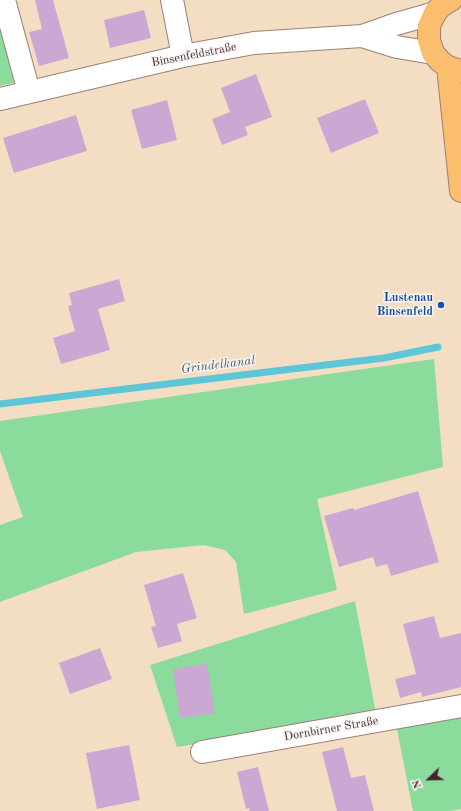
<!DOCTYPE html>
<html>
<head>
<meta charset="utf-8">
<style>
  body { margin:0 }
  #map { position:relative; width:461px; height:811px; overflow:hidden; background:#f3dec3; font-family:"Old Standard TT",serif }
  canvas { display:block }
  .north { position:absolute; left:409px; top:759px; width:40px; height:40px; -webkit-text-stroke:3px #f6f6f2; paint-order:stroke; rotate:247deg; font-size:11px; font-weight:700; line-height:16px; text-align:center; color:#4a1f2b }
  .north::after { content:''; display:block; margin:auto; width:14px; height:18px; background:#4a1f2b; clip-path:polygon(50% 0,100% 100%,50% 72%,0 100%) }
</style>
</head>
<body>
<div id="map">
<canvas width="461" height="811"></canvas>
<div class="north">N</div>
</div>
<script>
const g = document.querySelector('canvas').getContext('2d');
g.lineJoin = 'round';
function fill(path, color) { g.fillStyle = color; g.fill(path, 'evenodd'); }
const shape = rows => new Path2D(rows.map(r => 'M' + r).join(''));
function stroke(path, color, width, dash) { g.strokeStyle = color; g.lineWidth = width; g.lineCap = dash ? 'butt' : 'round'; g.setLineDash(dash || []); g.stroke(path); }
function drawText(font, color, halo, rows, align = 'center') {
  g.font = font + ' "Old Standard TT",serif'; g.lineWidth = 3; g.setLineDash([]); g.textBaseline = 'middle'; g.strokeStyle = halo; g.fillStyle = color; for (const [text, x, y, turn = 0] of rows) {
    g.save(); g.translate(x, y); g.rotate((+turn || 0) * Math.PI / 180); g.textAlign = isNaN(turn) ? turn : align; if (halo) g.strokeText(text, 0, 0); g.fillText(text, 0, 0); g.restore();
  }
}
fill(shape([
  [0,12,16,78,13,83,0,86],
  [434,359,443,467,317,499,337,590,244,614,236,562,225,550,204,545,136,552,0,602,0,525,23,517,0,451,0,421],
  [355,601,376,714,177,747,150,665],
  [461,713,461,809,451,811,413,811,396,724]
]), '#8adb9c');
stroke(shape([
  [0,404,384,358,438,347]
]), '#5dc7d7', 7);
fill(shape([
  [35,0,53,0,69,58,39,66,29,32,42,29],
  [144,10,151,38,110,48,104,20],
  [256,74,272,117,245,127,248,135,222,145,212,119,230,112,221,88],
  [365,99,379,133,331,153,317,118],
  [167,100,177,140,142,149,131,110],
  [76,115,87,151,14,173,3,138],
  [119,279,125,301,98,309,110,350,61,364,53,338,75,331,68,306,72,305,69,293],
  [418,491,439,562,391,576,387,564,376,567,373,557,339,567,324,516,353,508,354,510],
  [183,573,197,618,177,624,182,641,158,648,151,627,156,626,144,585],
  [434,616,440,638,461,633,461,687,422,697,421,692,400,698,395,679,416,674,403,624],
  [100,648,112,679,70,694,59,663],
  [207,664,215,713,180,718,173,669],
  [129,745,140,800,97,809,86,753],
  [343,747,351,778,365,775,374,811,337,811,322,752],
  [258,767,269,811,250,811,249,808,246,809,237,772]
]), '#cba8d4');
const minor = shape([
  [4,0,29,92],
  [172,0,183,56],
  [362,36,397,47,433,53],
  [0,99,183,56,254,43,362,36,396,24,435,13],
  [202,752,461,706]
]);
const major = shape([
  [451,0,441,6,435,13,429,26,429,40,433,53,440,61,448,67,461,71],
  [448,67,461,191]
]);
stroke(minor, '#9e7e77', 24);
stroke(major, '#9e7e77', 24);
stroke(minor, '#fff', 22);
stroke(major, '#fabe6e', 22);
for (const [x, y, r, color] of [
  [441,305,4,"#1a4fb4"]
]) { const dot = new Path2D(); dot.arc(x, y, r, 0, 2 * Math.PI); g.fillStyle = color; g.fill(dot); stroke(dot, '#f6f6f2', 1.5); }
drawText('12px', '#4a1f2b', '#f6f6f2', [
  ["Binsenfeldstraße",194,55,-11],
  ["Dornbirner Straße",331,729,-10]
]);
drawText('bold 12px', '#164399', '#f6f6f2', [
  ["Lustenau",433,298],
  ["Binsenfeld",433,312]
], 'right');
drawText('italic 13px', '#50515f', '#f6f6f2', [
  ["Grindelkanal",218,365,-7]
]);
</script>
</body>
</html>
